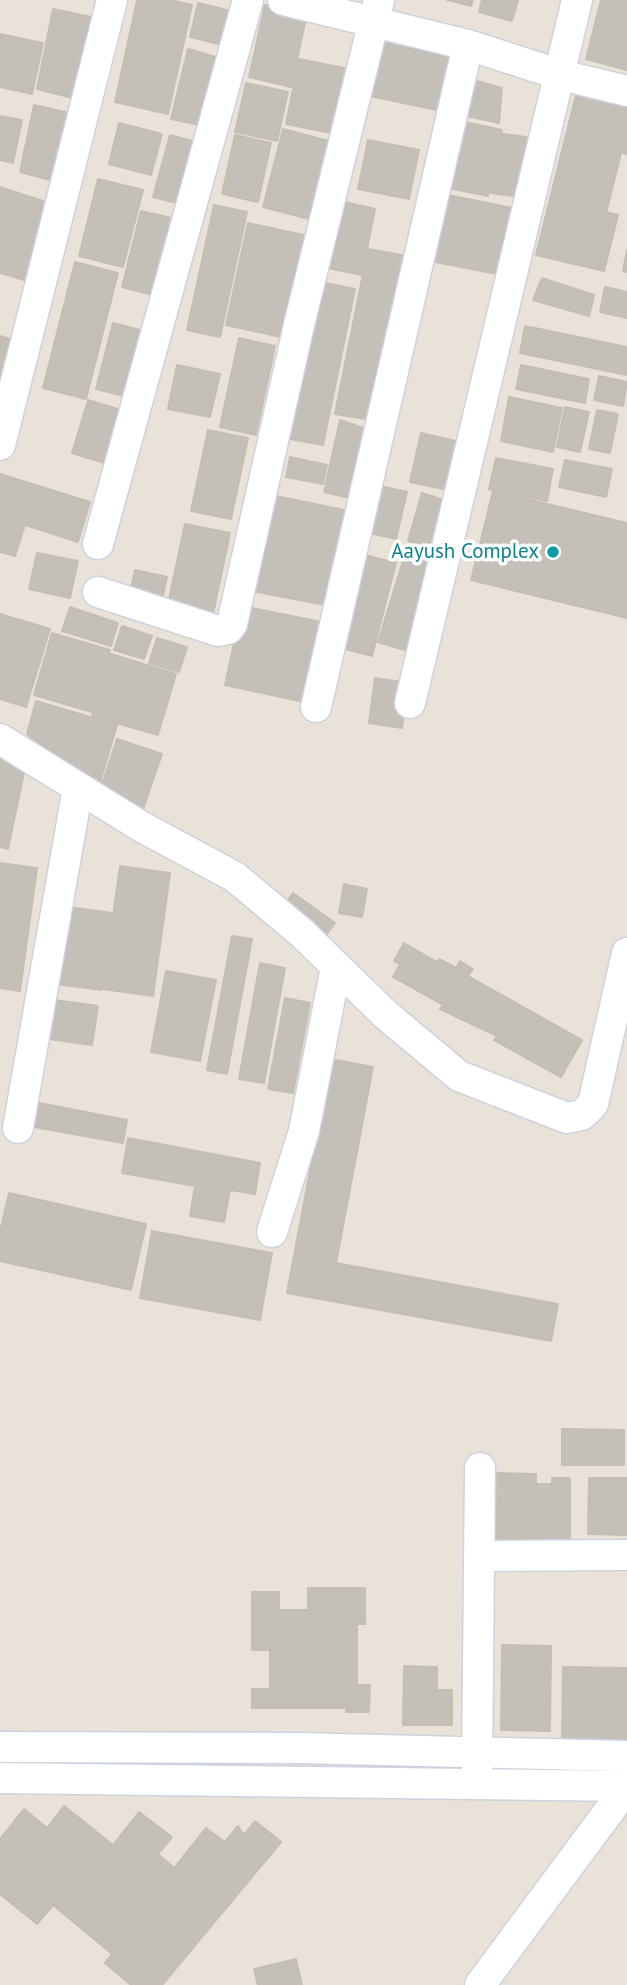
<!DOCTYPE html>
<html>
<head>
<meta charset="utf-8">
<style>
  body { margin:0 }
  canvas { display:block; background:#e9e2d9 }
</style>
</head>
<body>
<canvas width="627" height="1985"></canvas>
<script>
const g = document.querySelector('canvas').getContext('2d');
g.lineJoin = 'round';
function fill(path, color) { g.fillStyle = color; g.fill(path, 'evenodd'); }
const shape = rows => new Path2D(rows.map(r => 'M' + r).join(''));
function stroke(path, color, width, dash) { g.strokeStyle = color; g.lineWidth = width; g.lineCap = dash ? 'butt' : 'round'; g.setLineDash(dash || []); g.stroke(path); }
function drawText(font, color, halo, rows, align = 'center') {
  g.font = font + ' "PT Sans",sans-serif'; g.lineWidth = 7; g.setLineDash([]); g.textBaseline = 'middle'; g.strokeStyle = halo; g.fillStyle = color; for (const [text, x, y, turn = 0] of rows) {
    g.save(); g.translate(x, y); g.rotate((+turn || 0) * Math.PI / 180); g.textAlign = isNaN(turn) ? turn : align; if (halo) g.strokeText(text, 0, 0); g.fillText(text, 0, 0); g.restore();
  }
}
const building = shape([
  [137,0,170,0,192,5,168,114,115,102,137,0],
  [447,0,473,0,471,6,447,0],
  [482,0,518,0,512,21,479,12,482,0],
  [601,0,627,0,627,70,586,59,601,0],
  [198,3,235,12,227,46,190,37,198,3],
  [265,5,307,14,291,87,249,77,265,5],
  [53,9,96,18,77,99,37,89,53,9],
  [0,34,43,43,32,94,0,87,0,34],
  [375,41,453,57,442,111,365,95,375,41],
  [188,49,219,58,205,126,171,119,188,49],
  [299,59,344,68,331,133,286,124,299,59],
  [469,79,502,88,499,123,462,115,469,79],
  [246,83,288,92,277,141,235,132,246,83],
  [578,87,627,99,627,154,565,139,578,87],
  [34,105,74,114,54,181,20,172,34,105],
  [0,116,22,120,13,163,0,160,0,116],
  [456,120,502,130,488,196,443,187,456,120],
  [119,123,162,134,151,175,109,164,119,123],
  [283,129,329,141,309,219,263,207,283,129],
  [503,134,534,138,520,197,491,193,503,134],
  [170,135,204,144,188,206,153,197,170,135],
  [235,135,271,143,258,202,222,194,235,135],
  [565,139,621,153,606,213,550,199,565,139],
  [368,140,419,150,409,199,358,189,368,140],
  [98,179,143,190,123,267,79,256,98,179],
  [0,187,43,201,31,282,0,273,0,187],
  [443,194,517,209,502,275,430,261,443,194],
  [550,199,618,215,604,271,536,255,550,199],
  [340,201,375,209,362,275,322,267,340,201],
  [214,205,247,212,220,337,187,330,214,205],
  [141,211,184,221,164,298,122,287,141,211],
  [248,223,308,236,286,338,226,325,248,223],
  [368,249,412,257,372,420,335,414,368,249],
  [627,250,627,272,623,271,627,250],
  [75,262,118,273,86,399,43,388,75,262],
  [542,278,594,295,589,316,533,300,542,278],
  [316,281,355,289,323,445,285,438,316,281],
  [605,287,627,292,627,318,600,312,605,287],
  [113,323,152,333,136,399,96,389,113,323],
  [525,326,627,347,627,375,520,353,525,326],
  [0,336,20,342,0,399,0,336],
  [239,338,275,346,256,435,220,427,239,338],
  [177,365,220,374,210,417,168,409,177,365],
  [521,365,589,379,585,403,516,389,521,365],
  [599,376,627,382,623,406,594,400,599,376],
  [509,397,562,408,553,452,501,441,509,397],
  [88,400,128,412,111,465,72,453,88,400],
  [565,407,589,412,580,452,557,447,565,407],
  [597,410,618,414,610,453,589,449,597,410],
  [340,420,366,429,355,499,324,492,340,420],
  [208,430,248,438,231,519,191,511,208,430],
  [421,433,460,442,449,490,410,482,421,433],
  [290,457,327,465,323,484,286,477,290,457],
  [496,458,553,469,547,501,489,489,496,458],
  [565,460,612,469,606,497,559,487,565,460],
  [0,474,90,502,78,542,25,525,15,556,0,552,0,474],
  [376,485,407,492,396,539,365,532,376,485],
  [493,491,627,523,627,618,471,580,493,491],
  [422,493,447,501,433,548,408,541,422,493],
  [266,494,344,510,325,605,247,590,266,494],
  [185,524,230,533,213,614,168,604,185,524],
  [406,551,436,559,408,651,378,642,406,551],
  [37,553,78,561,70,598,29,589,37,553],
  [362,554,396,563,372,656,338,647,362,554],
  [135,570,167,577,163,595,131,588,135,570],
  [242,606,321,622,304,702,225,685,242,606],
  [70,607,118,623,111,646,62,631,70,607],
  [0,614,50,629,26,707,0,699,0,614],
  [122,626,152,636,144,659,114,650,122,626],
  [52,633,110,650,92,712,34,695,52,633],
  [157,638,187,647,179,672,149,663,157,638],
  [111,654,176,674,158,735,92,716,111,654],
  [375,678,408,683,402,728,369,723,375,678],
  [36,701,117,725,99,786,27,734,36,701],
  [117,739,162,754,142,812,98,797,117,739],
  [0,750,26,763,8,849,0,847,0,750],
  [0,863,37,868,20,991,0,988,0,863],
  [120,866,170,873,153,996,103,989,120,866],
  [344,884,367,889,362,917,339,913,344,884],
  [293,893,335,923,323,939,282,909,293,893],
  [60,906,112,913,101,990,49,983,60,906],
  [232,936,252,939,227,1074,207,1070,232,936],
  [404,943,437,962,439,959,456,968,460,961,473,969,468,976,582,1040,561,1077,494,1040,497,1036,440,1009,443,1005,393,977,400,964,394,961,404,943],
  [260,963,285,968,264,1083,239,1079,260,963],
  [166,971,216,980,200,1061,151,1052,166,971],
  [285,998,310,1003,293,1093,268,1089,285,998],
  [54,1000,98,1006,92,1045,49,1039,54,1000],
  [331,1059,373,1067,336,1263,558,1304,551,1341,287,1293,331,1059],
  [34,1102,127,1120,123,1143,29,1126,34,1102],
  [128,1138,260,1163,255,1194,230,1190,224,1222,190,1216,195,1186,122,1173,128,1138],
  [9,1193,146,1224,131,1290,0,1261,0,1232,9,1193],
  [152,1231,272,1253,260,1320,140,1298,152,1231],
  [562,1429,624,1430,624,1465,562,1465,562,1429],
  [492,1473,536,1474,536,1484,552,1484,552,1478,570,1478,570,1540,491,1539,492,1473],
  [589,1478,627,1478,627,1535,588,1534,589,1478],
  [308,1588,365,1588,365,1624,357,1624,357,1685,370,1685,369,1712,346,1712,346,1703,344,1708,252,1708,252,1689,270,1689,270,1650,252,1650,252,1592,279,1592,279,1610,308,1610,308,1588],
  [502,1645,551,1646,550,1731,501,1730,502,1645],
  [404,1666,437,1667,437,1690,452,1690,452,1725,403,1725,404,1666],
  [563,1667,627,1668,627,1745,562,1745,563,1667],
  [64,1806,113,1845,139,1812,172,1837,158,1854,174,1868,206,1828,225,1842,238,1826,244,1835,255,1821,281,1842,162,1985,131,1985,105,1963,112,1954,53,1905,37,1924,0,1894,0,1839,24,1809,47,1828,64,1806],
  [296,1959,302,1985,258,1985,254,1969,296,1959]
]);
fill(building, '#c4bfb9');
stroke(building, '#c4beb3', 2);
const street = shape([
  [283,0,468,45,561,75,627,91],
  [0,445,112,0],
  [98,544,248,0],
  [98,592,218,631,228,629,232,624,299,325,379,0],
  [410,703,577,0],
  [316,707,468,45],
  [0,739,142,827,235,877,303,934,385,1014,459,1076,567,1118,582,1115,593,1104,627,953],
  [18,1128,78,788],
  [272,1232,304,1131,336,967],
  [479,1556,627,1555],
  [0,1747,299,1748,627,1756],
  [477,1769,480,1468],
  [0,1778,627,1786],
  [480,1985,627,1787]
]);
stroke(street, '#ced2df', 33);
stroke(street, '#fff', 30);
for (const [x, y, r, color] of [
  [553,552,7,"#0f9aa8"]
]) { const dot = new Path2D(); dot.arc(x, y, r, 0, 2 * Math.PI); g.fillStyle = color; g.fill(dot); stroke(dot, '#fff', 2.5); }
drawText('21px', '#0d838f', '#fff', [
  ["Aayush Complex",539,552]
], 'right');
</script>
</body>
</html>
